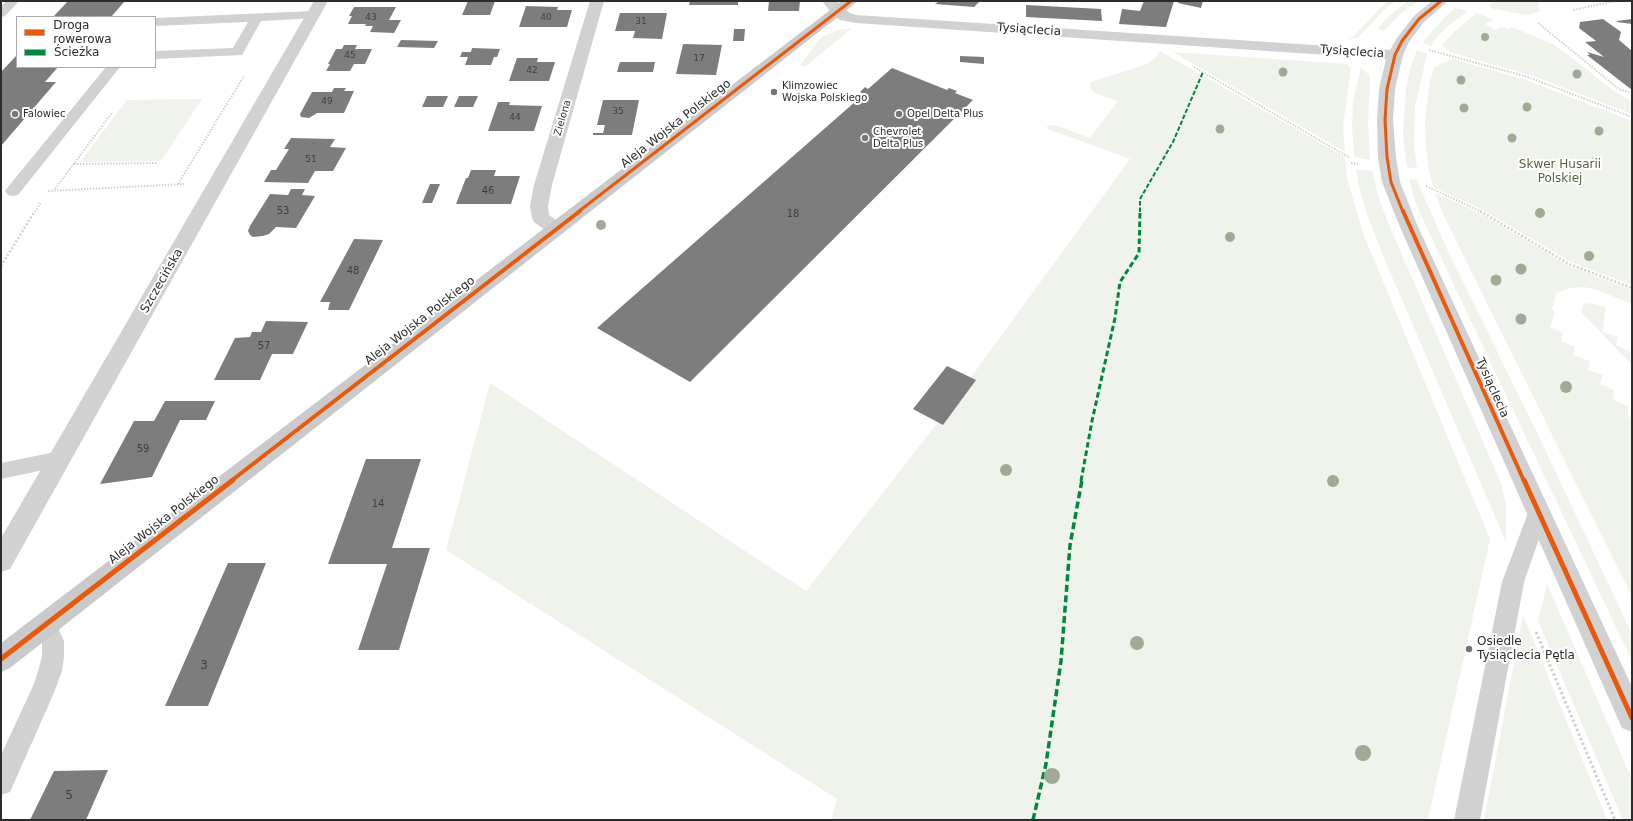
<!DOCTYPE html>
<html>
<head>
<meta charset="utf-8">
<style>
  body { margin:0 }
  #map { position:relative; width:1633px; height:821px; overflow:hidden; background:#fff; font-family:"DejaVu Sans",sans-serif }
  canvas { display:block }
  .frame { position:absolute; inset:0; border:2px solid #2c2c2c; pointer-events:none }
  .legend { position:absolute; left:16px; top:16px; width:140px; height:52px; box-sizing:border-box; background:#fff; border:1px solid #ababab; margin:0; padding:5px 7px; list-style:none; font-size:12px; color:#2c2c2c }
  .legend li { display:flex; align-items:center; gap:8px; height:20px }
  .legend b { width:20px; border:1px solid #ababab }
</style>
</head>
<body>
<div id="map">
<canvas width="1633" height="821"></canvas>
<div class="frame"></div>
<ul class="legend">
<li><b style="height:5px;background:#e8590c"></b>Droga rowerowa</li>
<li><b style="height:5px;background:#00873e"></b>Ścieżka</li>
</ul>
</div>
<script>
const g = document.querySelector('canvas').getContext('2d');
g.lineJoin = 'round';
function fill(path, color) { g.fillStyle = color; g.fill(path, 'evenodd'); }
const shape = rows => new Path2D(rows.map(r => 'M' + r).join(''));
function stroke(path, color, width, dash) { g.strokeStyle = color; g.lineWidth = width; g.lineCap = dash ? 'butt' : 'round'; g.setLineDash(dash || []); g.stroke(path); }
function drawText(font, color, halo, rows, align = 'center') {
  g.font = font + ' "DejaVu Sans",sans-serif'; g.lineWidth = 4; g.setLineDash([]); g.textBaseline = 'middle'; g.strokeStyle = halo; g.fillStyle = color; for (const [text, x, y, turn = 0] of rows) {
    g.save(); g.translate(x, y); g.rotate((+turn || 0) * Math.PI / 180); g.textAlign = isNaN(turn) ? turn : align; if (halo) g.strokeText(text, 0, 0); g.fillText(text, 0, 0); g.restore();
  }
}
fill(shape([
  [1387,1,1396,1,1385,9,1358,38,1347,39,1353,37],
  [1408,1,1417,2,1400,14,1384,31,1380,30,1378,28,1389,16],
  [1497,1,1538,1,1540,12,1526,15,1494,9,1488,6],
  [1455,8,1468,11,1448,26,1437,37,1431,46,1422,43,1446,16],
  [1477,13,1494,20,1485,24,1495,30,1501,27,1509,29,1512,27,1553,44,1571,57,1611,89,1632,102,1632,114,1533,76,1450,52,1442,45,1455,31],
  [852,28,805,67,800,65,819,40,823,36,839,30],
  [1417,50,1427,54,1415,107,1414,145,1417,169,1407,167,1403,134,1406,89,1410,69],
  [1160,51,1345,157,1347,178,1363,233,1490,539,1428,820,831,820,837,799,446,550,490,383,806,591,939,421,1130,159,1045,128,1051,125,1056,125,1090,138,1118,101,1097,94,1092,91,1090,86,1091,82,1147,64,1155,58],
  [1173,52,1347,64,1351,68,1343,126,1345,152],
  [1453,59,1526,80,1632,121,1632,285,1571,262,1481,209,1433,187,1429,171,1426,147,1425,121,1427,103,1430,82,1434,68,1440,64],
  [1361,67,1370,76,1368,124,1370,160,1354,157,1354,153,1352,127,1353,101],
  [202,99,161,161,80,162,127,100],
  [1356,169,1372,171,1379,199,1390,227,1501,483,1506,505,1506,542,1384,258,1367,214,1359,187],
  [1409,179,1417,180,1418,183,1447,249,1541,441,1632,634,1632,661,1425,224,1415,202],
  [1435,193,1480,213,1569,266,1632,290,1632,304,1597,290,1584,287,1571,288,1556,293,1552,309,1555,313,1550,327,1563,333,1561,341,1575,347,1573,355,1590,361,1588,370,1603,375,1600,384,1614,390,1613,400,1628,406,1628,416,1632,418,1632,597,1443,214],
  [1588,303,1606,307,1602,332,1618,337,1616,345,1631,352,1630,360,1632,361,1632,365,1582,313,1582,308,1584,304],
  [1547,584,1632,779,1632,820,1623,820,1538,621],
  [1523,615,1607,820,1484,820]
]), '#f0f3eb');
fill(shape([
  [68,1,125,1,111,17,53,17],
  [468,1,495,1,490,15,462,15],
  [690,1,738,1,738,5,689,5],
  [769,1,800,1,799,11,768,11],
  [939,1,980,1,974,7,935,4],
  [1144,1,1174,1,1166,27,1119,24,1122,9,1140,11],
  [1179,1,1203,1,1201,8,1178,3],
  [1026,5,1101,9,1102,21,1026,17],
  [526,6,558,7,557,10,572,10,567,27,519,27],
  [354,7,396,7,389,20,401,20,394,33,370,32,373,26,365,26,366,24,348,24,352,16,349,16],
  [620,13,667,13,662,39,633,38,635,31,615,31],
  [1603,19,1621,32,1619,40,1632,51,1632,90,1587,55,1590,55,1587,52,1604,57,1585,42,1596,41,1579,28,1580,22],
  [1632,19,1632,24,1617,22,1617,21],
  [734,29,745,29,744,41,733,41],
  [401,40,438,41,434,48,397,47],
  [683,44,722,45,716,75,676,74],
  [344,45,357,45,355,49,372,49,365,64,354,64,350,71,326,71,330,64,328,64,336,49,342,49],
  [472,48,500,49,497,57,494,57,491,65,465,65,468,57,460,57,462,52,471,52],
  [17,55,17,67,58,67,45,82,56,82,1,146,1,72],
  [960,56,984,57,984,64,960,62],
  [517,58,538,58,537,62,555,62,549,81,509,81],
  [620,62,655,62,653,72,617,72],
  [892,68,947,90,949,88,957,91,955,93,973,100,690,382,597,328,864,94,860,92,865,87,868,89],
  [334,88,346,88,344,91,354,91,344,113,317,113,309,118,301,117,300,114,312,92,332,92],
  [427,96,448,96,443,107,422,107],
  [459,96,478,96,473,107,454,107],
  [603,100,639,100,632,135,593,135,593,133,603,133,605,125,597,125],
  [498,102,510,102,509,105,542,106,534,131,488,131],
  [291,138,335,139,330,147,346,148,333,171,315,171,308,183,264,182,271,170,276,170,289,149,284,149],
  [471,170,496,170,494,176,520,176,511,204,456,204,466,178,468,178],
  [430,184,440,184,432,203,422,203],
  [291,189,305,189,302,195,315,196,296,228,276,227,269,234,263,236,253,237,250,235,248,231,250,226,270,194,288,195],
  [354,239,383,240,349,310,328,310,330,302,320,302],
  [266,321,308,322,293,354,272,354,260,380,214,380,235,338,250,337,252,332,261,332],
  [947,366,976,380,943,425,913,409],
  [165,401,215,401,206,420,180,420,152,477,100,484,134,421,154,421],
  [366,459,421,459,392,548,430,548,399,650,358,650,387,564,328,564],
  [228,563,266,563,208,706,165,706],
  [108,770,86,820,30,820,54,771]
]), '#7d7d7d');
stroke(shape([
  [1573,10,1615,1],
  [1538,23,1619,89,1632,93],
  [1429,50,1528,77,1632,117],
  [1194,67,1350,158],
  [1351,163,1358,164],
  [74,164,157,163],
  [178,184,244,76],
  [1426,186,1482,212],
  [55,189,112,113],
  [48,191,185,184],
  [35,212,41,202]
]), '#d1d1d1', 2, [1.5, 1.5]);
stroke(shape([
  [1480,211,1569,264,1632,288],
  [1,266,35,211]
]), '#d1d1d1', 2.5, [2, 2]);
stroke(shape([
  [1536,632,1615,820]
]), '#d1d1d1', 3, [2.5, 2.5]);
fill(shape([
  [6,1,19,1,5,16,1,17,1,6,6,1],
  [313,11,317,12,319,15,317,18,261,21,242,55,155,59,155,51,233,48,248,22,155,26,155,18,313,11],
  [106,67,120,67,18,195,13,196,8,195,5,191,8,187,106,67],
  [60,451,67,453,70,459,67,465,1,479,1,463,60,451],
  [1538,504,1545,507,1548,513,1524,582,1480,820,1454,820,1502,582,1528,513,1531,507,1538,504],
  [45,613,53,617,64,641,64,657,62,671,53,695,10,792,1,795,1,755,34,684,38,671,42,657,42,641,34,624,37,617,45,613]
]), '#d1d1d1');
fill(shape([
  [314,1,328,1,10,569,1,572,1,538,314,1],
  [590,1,604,1,552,185,548,206,549,215,563,225,565,229,563,233,556,235,549,233,534,222,532,218,530,206,534,185,590,1],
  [822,1,837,1,850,13,856,15,1390,50,1397,38,1414,16,1432,1,1448,1,1424,22,1409,42,1403,55,1395,89,1393,120,1396,157,1400,182,1418,227,1632,687,1632,732,1622,728,1400,227,1382,182,1378,157,1377,120,1379,89,1386,59,856,23,840,20,833,15,822,1]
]), '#d1d1d1');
fill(shape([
  [842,1,858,1,10,668,1,672,1,643,842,1]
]), '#cacaca');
stroke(shape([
  [1140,212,1140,199,1173,142,1203,72]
]), '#00873e', 2, [4.5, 2]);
stroke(shape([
  [1081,481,1092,421,1115,318,1120,282,1139,253,1140,211]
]), '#00873e', 3, [5.5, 3]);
stroke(shape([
  [1033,820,1046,764,1061,661,1070,545,1082,480]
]), '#00873e', 3.5, [7, 3.5]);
stroke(shape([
  [578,212,851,1],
  [1403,212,1391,182,1387,157,1385,120,1387,89,1395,55,1402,41,1419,19,1441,1]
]), '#e8590c', 3);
stroke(shape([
  [1403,211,1524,481],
  [231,481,580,211]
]), '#e8590c', 4);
stroke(shape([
  [1524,480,1632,718],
  [1,659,233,480]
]), '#e8590c', 5);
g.fillStyle = '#a2a995';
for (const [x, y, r] of [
  [1485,37,4],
  [1283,72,4.5],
  [1577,74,4.5],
  [1461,80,4.5],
  [1527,107,4.5],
  [1464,108,4.5],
  [1220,129,4.5],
  [1599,131,4.5],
  [1512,138,4.5],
  [1596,162,5],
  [1540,213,5],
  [601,225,5],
  [1230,237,5],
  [1589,256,5],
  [1521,269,5.5],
  [1496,280,5.5],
  [1521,319,5.5],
  [1566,387,6],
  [1006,470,6],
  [1333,481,6],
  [1137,643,7],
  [1363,753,8],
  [1052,776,8]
]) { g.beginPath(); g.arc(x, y, r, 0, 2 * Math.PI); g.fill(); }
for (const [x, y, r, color] of [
  [774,92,4,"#767676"],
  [15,114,4,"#767676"],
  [899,114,4,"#767676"],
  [865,138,4,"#767676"],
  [1469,649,4,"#767676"]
]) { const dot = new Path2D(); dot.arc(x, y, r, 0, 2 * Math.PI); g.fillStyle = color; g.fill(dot); stroke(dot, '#fff', 1.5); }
drawText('9px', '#404040', null, [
  ["43",371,18],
  ["40",546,18],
  ["31",641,22],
  ["45",350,56],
  ["17",699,59],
  ["42",532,71],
  ["49",327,102],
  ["35",618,112],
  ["44",515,118],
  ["51",311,160]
]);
drawText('10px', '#2c2c2c', '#fff', [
  ["Klimzowiec",782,86],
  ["Wojska Polskiego",782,98],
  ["Falowiec",23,114],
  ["Opel Delta Plus",907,114],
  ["Chevrolet",873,132],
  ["Delta Plus",873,144]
], 'left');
drawText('10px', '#2c2c2c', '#fff', [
  ["Zielona",563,118,-74]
]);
drawText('10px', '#404040', null, [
  ["46",488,191],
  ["53",283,211],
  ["18",793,214],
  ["48",353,271],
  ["57",264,346],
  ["59",143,449],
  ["14",378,504]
]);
drawText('12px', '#2c2c2c', '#fff', [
  ["Tysiąclecia",1029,30,4],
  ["Tysiąclecia",1352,52,4],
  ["Aleja Wojska Polskiego",676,124,-38],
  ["Szczecińska",162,281,-60],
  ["Aleja Wojska Polskiego",420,321,-38],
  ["Tysiąclecia",1492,388,66],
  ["Aleja Wojska Polskiego",164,520,-38]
]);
drawText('12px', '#55633e', '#fff', [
  ["Skwer Husarii",1560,165],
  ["Polskiej",1560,179]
]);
drawText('12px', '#2c2c2c', '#fff', [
  ["Osiedle",1477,642],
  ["Tysiąclecia Pętla",1477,656]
], 'left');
drawText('12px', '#404040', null, [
  ["3",204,666],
  ["5",69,796]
]);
</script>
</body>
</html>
